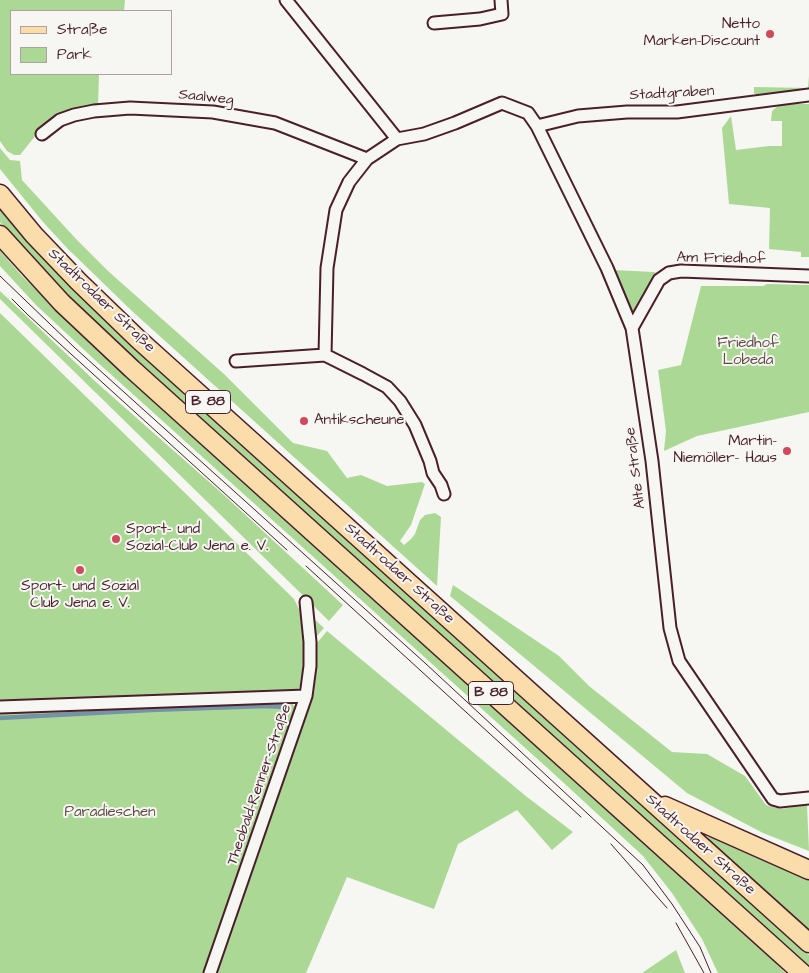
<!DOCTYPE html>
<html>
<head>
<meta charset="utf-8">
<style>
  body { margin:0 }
  #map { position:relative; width:809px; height:973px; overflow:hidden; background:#f6f6f2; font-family:"Architects Daughter",sans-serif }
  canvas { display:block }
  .legend { position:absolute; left:10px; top:10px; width:162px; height:65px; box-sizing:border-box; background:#f6f6f2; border:1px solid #b1a0a2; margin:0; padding:6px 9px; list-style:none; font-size:15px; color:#4a1f2b }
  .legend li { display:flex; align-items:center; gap:10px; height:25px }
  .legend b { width:25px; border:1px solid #b1a0a2 }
</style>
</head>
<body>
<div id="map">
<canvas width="809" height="973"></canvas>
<ul class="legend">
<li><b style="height:6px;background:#faddab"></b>Straße</li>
<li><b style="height:14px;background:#acd896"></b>Park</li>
</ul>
</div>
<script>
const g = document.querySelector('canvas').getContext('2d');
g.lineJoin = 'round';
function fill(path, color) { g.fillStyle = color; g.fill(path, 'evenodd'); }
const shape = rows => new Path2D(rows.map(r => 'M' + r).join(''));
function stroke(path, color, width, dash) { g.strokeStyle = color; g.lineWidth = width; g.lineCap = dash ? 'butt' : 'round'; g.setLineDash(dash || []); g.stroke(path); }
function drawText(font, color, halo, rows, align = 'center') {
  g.font = font + ' "Architects Daughter",sans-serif'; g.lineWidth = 4; g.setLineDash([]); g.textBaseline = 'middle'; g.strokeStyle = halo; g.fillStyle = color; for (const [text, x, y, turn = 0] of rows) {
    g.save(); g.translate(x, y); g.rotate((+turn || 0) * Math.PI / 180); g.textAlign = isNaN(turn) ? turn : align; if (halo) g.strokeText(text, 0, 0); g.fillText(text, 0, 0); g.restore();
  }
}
fill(shape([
  [0,0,125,0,124,11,11,11,11,74,99,74,98,105,66,112,52,118,40,130,20,155,14,155,7,151,0,141],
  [809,76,809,91,757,96,754,93,754,87,808,88],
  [780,104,809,104,809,257,801,257,801,252,769,249,770,208,729,204,722,128,731,116,736,150,769,146,782,146,782,121,771,121,772,111],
  [0,148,10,160,20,161,22,180,76,239,108,271,224,374,293,443,327,451,347,478,361,475,387,486,422,482,425,484,411,525,400,541,404,545,411,539,415,534,420,520,425,515,435,513,441,517,437,586,133,312,67,248,43,222,0,169],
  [0,207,579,746,809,955,809,967,97,324,44,272,11,236,0,222],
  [0,251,22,276,102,354,754,940,785,973,718,973,702,939,672,893,643,856,553,773,95,360,36,305,0,266],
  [613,270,654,272,656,273,634,314,630,314],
  [767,284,809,285,809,412,697,436,664,451,666,431,658,370,681,365,701,286,763,286],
  [0,291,97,383,224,495,343,605,329,621,0,299],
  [0,313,294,599,302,615,305,659,301,685,296,692,0,702],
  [453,585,559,656,589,686,672,752,707,754,745,776,766,805,772,807,781,809,807,805,809,851,763,833,687,793,450,596],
  [313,618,324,628,315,638],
  [327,631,527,797,573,832,552,850,517,810,458,844,434,909,347,877,306,973,213,973,315,658,316,644],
  [290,701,295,707,296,711,278,766,204,973,0,973,0,712],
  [713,832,809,877,809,930,707,839],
  [676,950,685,973,642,973]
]), '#acd896');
stroke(shape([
  [0,718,151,710,265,706,286,707]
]), '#7692a5', 4.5);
const minor = shape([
  [286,0,397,139],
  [434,23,480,19,502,14,501,0],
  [537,126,578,116,627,112,677,112,809,95],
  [42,134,60,120,74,115,94,111,130,108,213,112,275,123,367,159,397,139,424,134,455,123,502,103,528,113,537,126,607,268,632,328,652,461,670,628,679,661,773,799,780,801,809,798],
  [632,328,659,280,669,273,681,271,809,276],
  [325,355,327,268,336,210,349,182,367,159],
  [236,361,325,355,363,374,387,387,400,401,415,425,430,461,433,473,441,485,444,494],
  [0,707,306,696],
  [210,973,306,696,310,666,310,642,306,602]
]);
const primary = shape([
  [0,194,34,235,78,281,138,339,809,943],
  [0,235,62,303,132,369,802,973],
  [665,806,809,870]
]);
stroke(minor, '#4a1f2b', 15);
stroke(primary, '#4a1f2b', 21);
stroke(minor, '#f6f6f2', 11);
stroke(primary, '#faddab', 18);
stroke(shape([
  [0,276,75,348,425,663,643,865,672,904,700,947,711,973],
  [12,299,28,315,287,550],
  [306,566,581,817],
  [611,844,667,908],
  [676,923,704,973]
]), '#4a1f2b', 1);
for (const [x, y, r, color] of [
  [770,34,5,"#d1495b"],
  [304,421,5,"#d1495b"],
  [787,451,5,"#d1495b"],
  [116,539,5,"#d1495b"],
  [80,570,5,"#d1495b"]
]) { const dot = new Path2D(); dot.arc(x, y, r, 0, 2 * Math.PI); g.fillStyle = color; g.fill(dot); stroke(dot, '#f6f6f2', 2); }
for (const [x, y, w] of [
  [208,402,45],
  [491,693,45]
]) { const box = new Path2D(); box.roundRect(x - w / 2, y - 11.5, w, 23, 4); g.fillStyle = '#f6f6f2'; g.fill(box); stroke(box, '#4a1f2b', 1); }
drawText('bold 14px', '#4a1f2b', null, [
  ["B 88",208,402],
  ["B 88",491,693]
]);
drawText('15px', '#4a1f2b', '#f6f6f2', [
  ["Netto",760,25],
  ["Marken-Discount",760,42],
  ["Antikscheune",314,421,"left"],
  ["Martin-",777,442],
  ["Niemöller- Haus",777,459],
  ["Sport- und",126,530,"left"],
  ["Sozial-Club Jena e. V.",126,547,"left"],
  ["Sport- und Sozial",80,587,"center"],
  ["Club Jena e. V.",80,604,"center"]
], 'right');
drawText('15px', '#4a1f2b', '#f6f6f2', [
  ["Stadtgraben",672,94,-3],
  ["Saalweg",206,98,6],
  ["Am Friedhof",721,259,1],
  ["Stadtrodaer Straße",101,301,44],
  ["Alte Straße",636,468,-97],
  ["Stadtrodaer Straße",399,574,42],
  ["Theobald-Renner-Straße",260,785,-71],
  ["Stadtrodaer Straße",700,845,42]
]);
drawText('15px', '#624d46', '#f6f6f2', [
  ["Friedhof",748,344],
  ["Lobeda",748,361],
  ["Paradieschen",110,813]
]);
</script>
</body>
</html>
